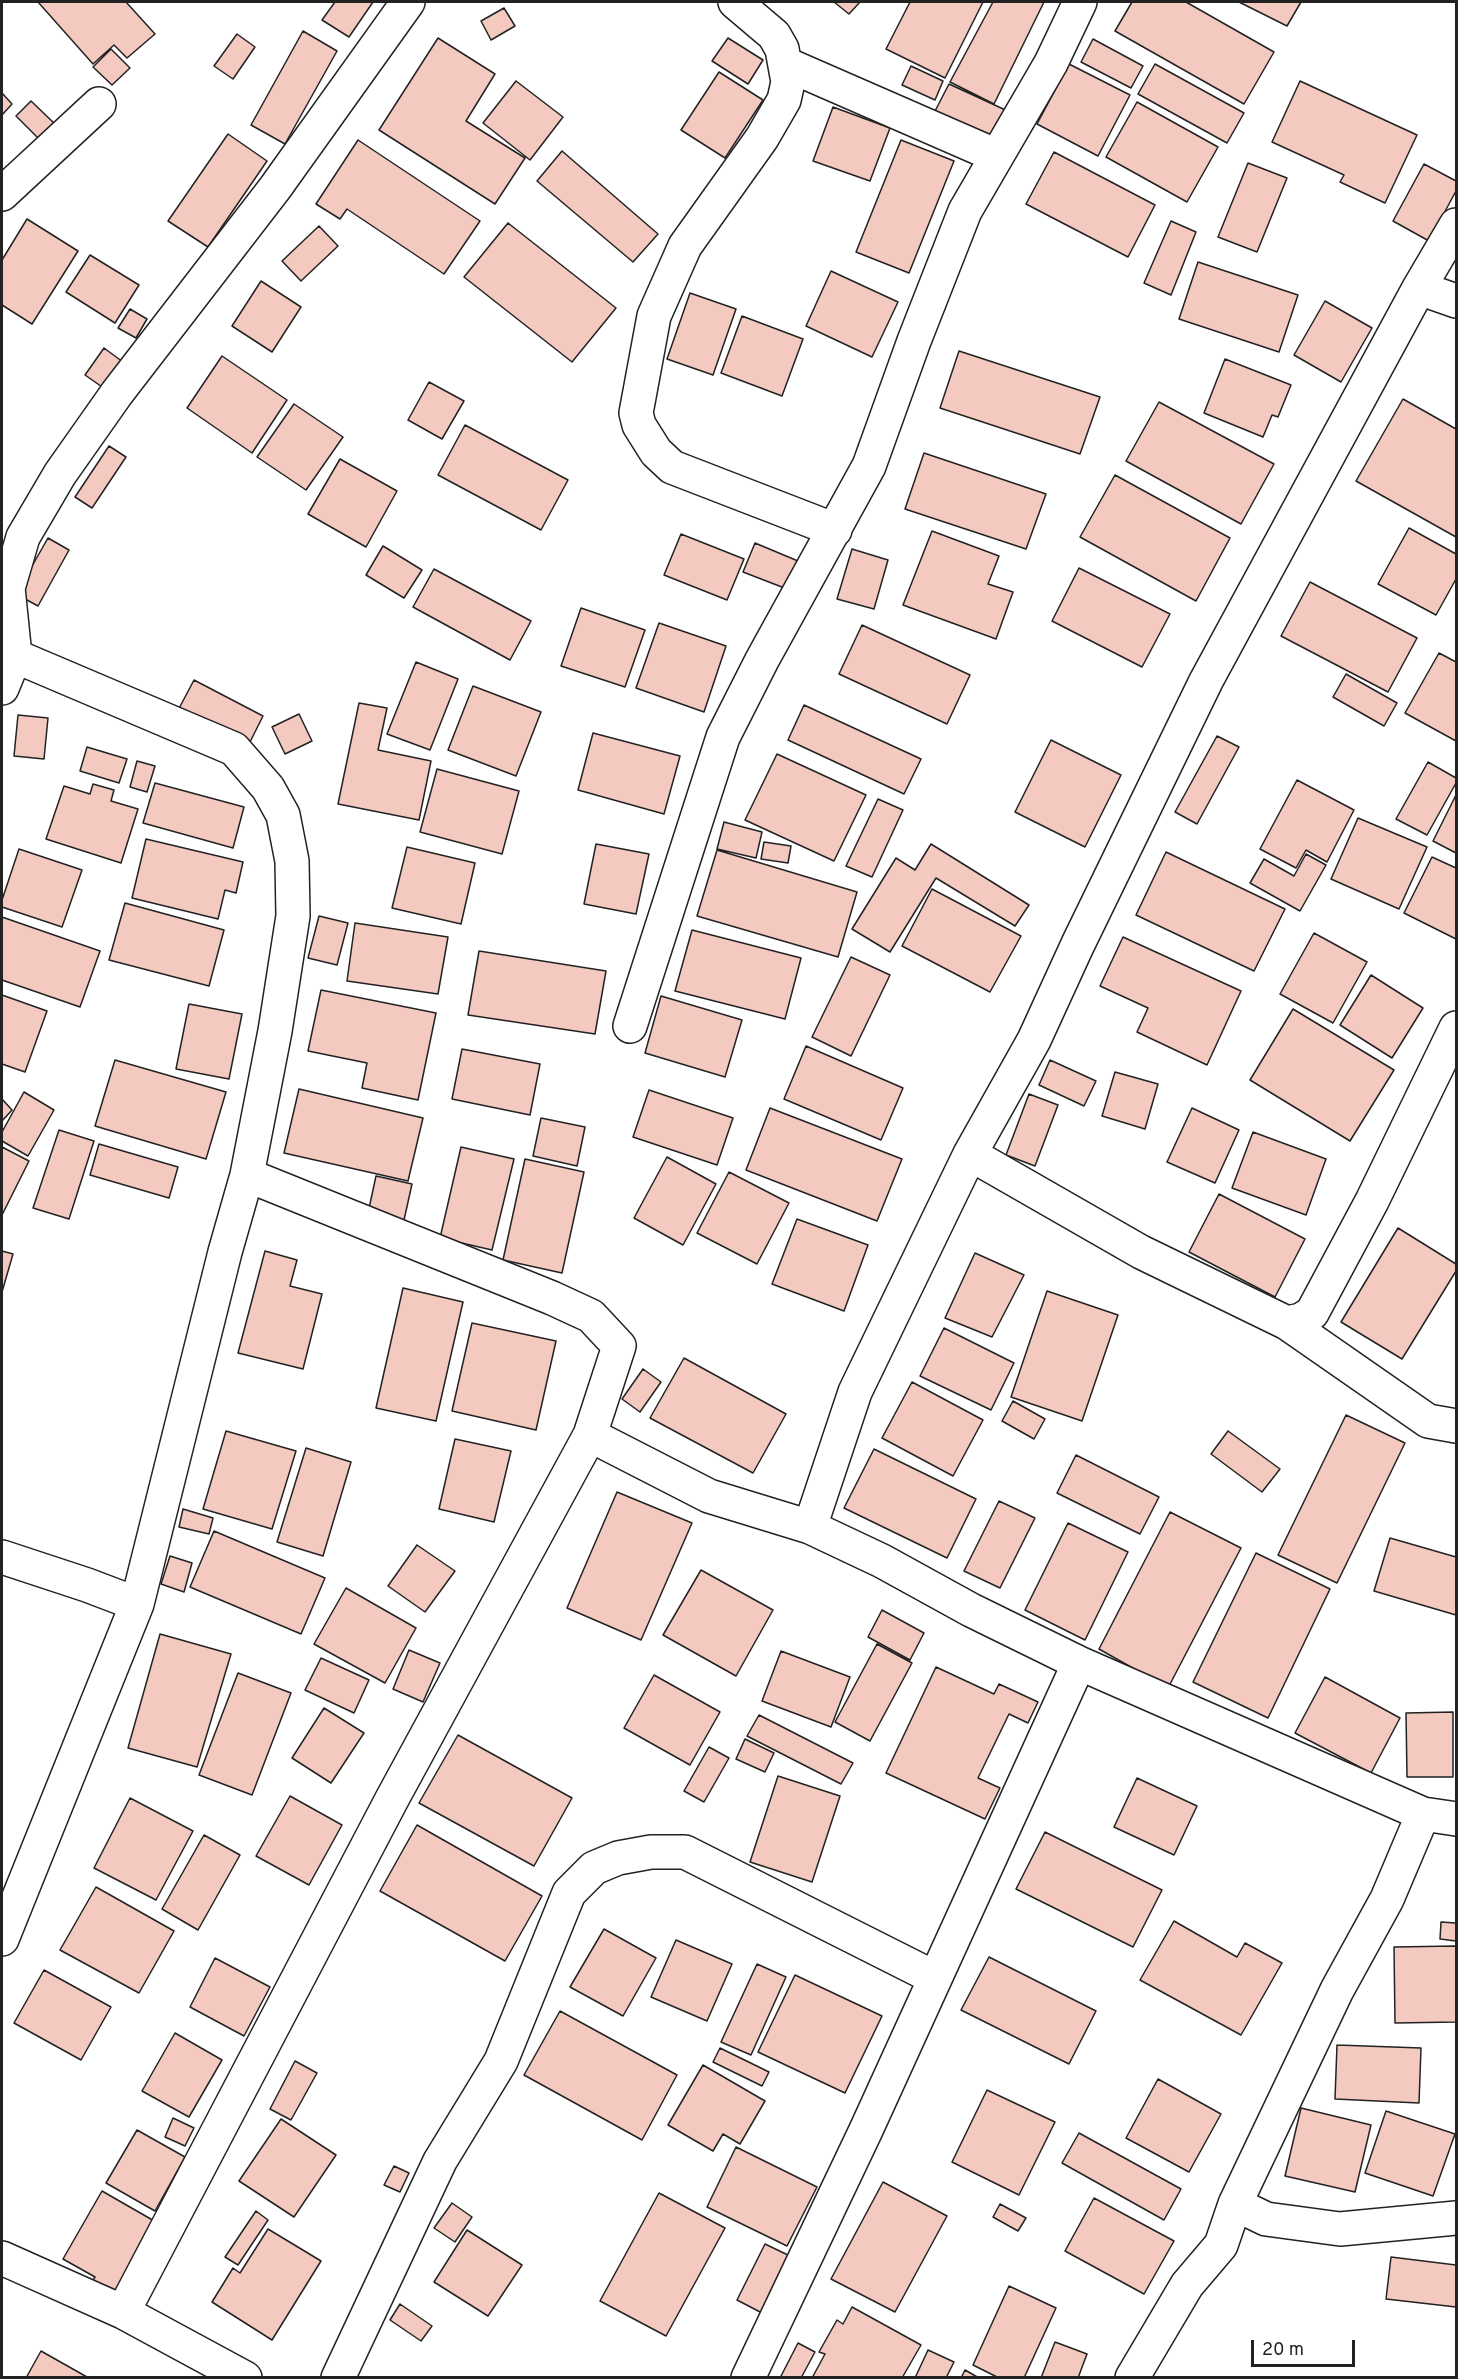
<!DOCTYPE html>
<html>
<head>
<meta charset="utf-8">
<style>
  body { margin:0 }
  #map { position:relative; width:1458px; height:2379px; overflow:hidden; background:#fff; font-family:Overpass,sans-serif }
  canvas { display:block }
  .frame { position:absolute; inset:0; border:3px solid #222; pointer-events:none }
  .scale { position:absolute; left:1251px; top:2340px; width:104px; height:27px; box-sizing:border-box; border:3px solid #222; border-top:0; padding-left:8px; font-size:18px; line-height:21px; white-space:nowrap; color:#222; -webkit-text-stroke:4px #fff; paint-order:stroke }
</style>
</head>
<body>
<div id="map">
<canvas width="1458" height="2379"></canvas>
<div class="frame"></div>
<div class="scale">20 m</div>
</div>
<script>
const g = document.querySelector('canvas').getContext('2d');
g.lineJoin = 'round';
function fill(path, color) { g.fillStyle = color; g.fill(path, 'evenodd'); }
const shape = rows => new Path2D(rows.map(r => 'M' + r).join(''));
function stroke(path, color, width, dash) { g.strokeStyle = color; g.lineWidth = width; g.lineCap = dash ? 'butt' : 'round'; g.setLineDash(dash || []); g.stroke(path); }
const building = shape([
  [38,2,126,2,155,34,127,58,114,45,93,64,38,2],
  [335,2,373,2,349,37,322,20,335,2],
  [834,2,860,2,849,14,834,2],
  [910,2,983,2,945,78,886,49,910,2],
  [993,2,1044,2,994,104,950,82,993,2],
  [1132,2,1186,2,1274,52,1244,104,1115,31,1132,2],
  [1239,2,1301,2,1287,26,1239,2],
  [504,8,515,26,491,40,481,21,504,8],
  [303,31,337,51,285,144,251,125,303,31],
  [237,34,255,47,233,79,214,66,237,34],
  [438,38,495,74,466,121,525,158,495,204,379,130,438,38],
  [728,38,763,60,748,84,712,61,728,38],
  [1093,39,1143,66,1131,88,1081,62,1093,39],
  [111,49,130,68,112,85,93,67,111,49],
  [1069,64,1130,95,1098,156,1037,124,1069,64],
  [1155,64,1244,113,1227,143,1138,94,1155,64],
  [911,66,943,81,935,100,902,85,911,66],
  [719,72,763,100,725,158,681,130,719,72],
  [516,81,563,117,530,160,483,123,516,81],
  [1300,81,1417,135,1385,203,1340,182,1344,175,1272,142,1300,81],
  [949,84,1012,113,997,143,934,113,949,84],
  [2,93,12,104,2,115,2,93],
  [31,101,56,125,40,140,16,116,31,101],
  [1137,102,1218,147,1187,202,1106,157,1137,102],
  [833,107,890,128,870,181,813,161,833,107],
  [228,134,267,161,208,247,168,221,228,134],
  [358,140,480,221,444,274,347,209,340,219,316,204,358,140],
  [901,140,954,161,909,273,856,252,901,140],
  [562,151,658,234,633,262,537,181,562,151],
  [1054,152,1155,205,1128,257,1026,204,1054,152],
  [1248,163,1287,178,1257,252,1218,237,1248,163],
  [1424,164,1456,181,1456,191,1429,241,1393,221,1424,164],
  [27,219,78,251,32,324,2,305,2,260,27,219],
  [1171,221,1196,232,1171,295,1144,283,1171,221],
  [508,223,616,308,572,362,464,277,508,223],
  [319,226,338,246,301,281,282,261,319,226],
  [90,255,139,285,115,323,66,292,90,255],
  [1198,262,1298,295,1279,352,1179,319,1198,262],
  [831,271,898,302,872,357,806,326,831,271],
  [261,281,301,307,272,352,232,326,261,281],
  [690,293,736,309,713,375,667,359,690,293],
  [1325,301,1372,328,1341,382,1294,355,1325,301],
  [130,309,147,319,136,338,118,328,130,309],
  [742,316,803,339,782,396,721,373,742,316],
  [104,348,123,362,105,389,85,375,104,348],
  [959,351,1100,397,1080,454,940,408,959,351],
  [222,356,287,400,252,453,187,408,222,356],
  [1225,359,1291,385,1278,417,1272,415,1263,437,1204,413,1225,359],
  [429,382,464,401,442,439,408,420,429,382],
  [1403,399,1456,429,1456,537,1356,481,1403,399],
  [1159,402,1274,464,1241,524,1126,461,1159,402],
  [294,404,343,437,306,490,257,457,294,404],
  [465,425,568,480,541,530,438,475,465,425],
  [109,446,126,457,92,508,75,497,109,446],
  [924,453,1046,494,1026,549,905,509,924,453],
  [340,459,397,491,366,547,308,514,340,459],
  [1115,475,1230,538,1196,601,1080,537,1115,475],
  [1409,528,1456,554,1456,579,1436,615,1378,584,1409,528],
  [932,531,999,556,988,584,1013,592,996,639,903,605,932,531],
  [681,534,744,559,727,600,664,575,681,534],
  [48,538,69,550,38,606,16,594,48,538],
  [755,543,798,561,787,589,743,572,755,543],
  [383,546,422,570,404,598,366,575,383,546],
  [852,549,888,560,874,609,837,599,852,549],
  [1079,568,1170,614,1142,667,1052,621,1079,568],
  [434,569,531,621,510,660,413,607,434,569],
  [1310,582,1417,638,1388,692,1281,636,1310,582],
  [581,608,645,630,625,687,561,666,581,608],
  [659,623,726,646,704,712,636,688,659,623],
  [862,625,970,675,947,724,839,674,862,625],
  [1439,653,1456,662,1456,741,1405,713,1439,653],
  [416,662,458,679,430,750,387,734,416,662],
  [1346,674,1397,703,1384,726,1333,697,1346,674],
  [194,680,263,716,245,752,175,716,194,680],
  [473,686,541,712,516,776,448,750,473,686],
  [359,703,387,708,378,750,431,761,419,820,338,804,359,703],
  [804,705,921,759,904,794,788,740,804,705],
  [299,714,312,741,285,754,272,727,299,714],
  [18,715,48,718,44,759,14,756,18,715],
  [593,733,680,756,664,814,578,790,593,733],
  [1217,736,1239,747,1197,824,1175,812,1217,736],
  [1051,740,1121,775,1085,847,1015,812,1051,740],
  [87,747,127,759,119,783,80,771,87,747],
  [777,754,866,795,834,861,745,820,777,754],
  [137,761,155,766,147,792,130,787,137,761],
  [1428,762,1456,778,1456,783,1427,835,1396,819,1428,762],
  [437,769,519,791,502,854,420,832,437,769],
  [1297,780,1354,810,1327,862,1306,850,1296,868,1260,849,1297,780],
  [155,783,244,807,233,848,143,823,155,783],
  [93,784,114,790,111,801,138,809,121,863,46,839,64,786,90,794,93,784],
  [1456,795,1456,853,1433,841,1456,795],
  [878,799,903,810,872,877,846,866,878,799],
  [1358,818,1427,847,1399,909,1331,879,1358,818],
  [724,822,762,832,756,858,717,849,724,822],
  [146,839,243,862,236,893,225,890,218,919,132,898,146,839],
  [764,842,791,846,788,863,761,859,764,842],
  [596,844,649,854,636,914,584,904,596,844],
  [931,844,1029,905,1015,926,936,878,890,952,852,929,896,858,915,870,931,844],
  [407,847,475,863,461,924,392,908,407,847],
  [19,849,82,870,62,927,2,907,2,900,19,849],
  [717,850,857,892,838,957,697,916,717,850],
  [1166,852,1285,909,1254,971,1136,915,1166,852],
  [1306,854,1326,865,1300,911,1250,883,1264,859,1294,876,1306,854],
  [1432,857,1456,868,1456,939,1404,913,1432,857],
  [932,889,1021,936,990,992,902,946,932,889],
  [125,903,224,930,209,986,109,960,125,903],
  [319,916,348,923,337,965,308,958,319,916],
  [2,917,100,951,80,1007,2,980,2,917],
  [355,923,448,937,438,994,347,981,355,923],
  [692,930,801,958,785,1019,675,991,692,930],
  [1314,933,1367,962,1333,1023,1280,994,1314,933],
  [1123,937,1241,991,1207,1065,1137,1032,1148,1008,1100,986,1123,937],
  [479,951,606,971,595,1034,468,1015,479,951],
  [851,957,890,975,851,1056,812,1037,851,957],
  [1371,975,1423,1008,1392,1058,1340,1025,1371,975],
  [321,990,436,1013,418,1100,362,1088,367,1063,308,1051,321,990],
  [2,995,47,1011,25,1072,2,1064,2,995],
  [661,996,742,1020,725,1077,645,1053,661,996],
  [189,1004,242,1014,229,1079,176,1069,189,1004],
  [1293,1009,1394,1070,1350,1141,1250,1080,1293,1009],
  [806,1046,903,1088,881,1140,784,1099,806,1046],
  [462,1049,540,1064,530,1115,452,1099,462,1049],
  [115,1060,226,1092,206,1159,95,1126,115,1060],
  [1050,1060,1096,1081,1084,1106,1039,1085,1050,1060],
  [1115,1072,1158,1084,1145,1129,1102,1116,1115,1072],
  [299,1089,423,1118,408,1181,284,1153,299,1089],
  [649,1090,733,1118,717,1165,633,1137,649,1090],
  [24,1092,54,1110,28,1156,2,1141,2,1132,24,1092],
  [1029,1094,1058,1105,1035,1166,1006,1155,1029,1094],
  [2,1099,12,1110,2,1121,2,1099],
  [770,1108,902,1159,877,1221,746,1170,770,1108],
  [1192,1108,1239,1130,1215,1183,1167,1162,1192,1108],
  [541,1118,585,1127,577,1166,533,1156,541,1118],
  [59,1130,94,1141,69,1219,33,1208,59,1130],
  [1253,1132,1326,1159,1306,1215,1232,1188,1253,1132],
  [99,1144,178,1167,169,1198,90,1175,99,1144],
  [2,1147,29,1161,2,1215,2,1147],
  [461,1147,514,1159,492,1250,440,1238,461,1147],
  [667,1157,716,1184,683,1245,634,1218,667,1157],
  [525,1159,584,1172,562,1273,503,1260,525,1159],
  [729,1172,789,1203,757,1264,697,1233,729,1172],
  [376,1176,412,1184,404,1220,368,1213,376,1176],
  [1219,1194,1305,1239,1275,1297,1189,1252,1219,1194],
  [797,1219,868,1245,844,1311,772,1284,797,1219],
  [1398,1228,1456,1264,1456,1271,1402,1359,1341,1322,1398,1228],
  [2,1251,13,1254,2,1292,2,1251],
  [265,1251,297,1260,290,1286,322,1294,303,1369,238,1353,265,1251],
  [975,1253,1024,1275,992,1337,945,1318,975,1253],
  [403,1288,463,1302,436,1421,376,1408,403,1288],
  [1047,1291,1118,1315,1082,1421,1011,1397,1047,1291],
  [472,1323,556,1341,536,1430,452,1411,472,1323],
  [944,1328,1014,1363,991,1410,920,1376,944,1328],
  [684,1358,786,1414,753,1473,650,1418,684,1358],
  [643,1369,661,1382,640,1412,622,1399,643,1369],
  [912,1382,983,1420,953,1476,882,1438,912,1382],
  [1013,1401,1045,1419,1034,1439,1002,1421,1013,1401],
  [1346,1415,1405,1443,1337,1583,1278,1555,1346,1415],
  [226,1431,296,1451,272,1529,203,1509,226,1431],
  [1228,1431,1280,1469,1262,1492,1211,1454,1228,1431],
  [455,1439,511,1451,494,1522,439,1509,455,1439],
  [306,1448,351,1462,323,1556,277,1542,306,1448],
  [874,1449,976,1499,947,1558,844,1508,874,1449],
  [1076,1455,1159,1497,1140,1534,1057,1493,1076,1455],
  [617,1492,692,1523,641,1640,567,1608,617,1492],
  [999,1501,1035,1518,1000,1588,964,1571,999,1501],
  [183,1509,213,1518,209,1534,179,1527,183,1509],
  [1170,1512,1241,1548,1168,1688,1099,1649,1170,1512],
  [1068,1523,1128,1552,1085,1640,1025,1610,1068,1523],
  [214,1531,325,1578,301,1634,190,1587,214,1531],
  [1390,1538,1456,1557,1456,1615,1374,1591,1390,1538],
  [417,1545,455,1571,425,1612,388,1586,417,1545],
  [1256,1553,1330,1589,1268,1718,1193,1682,1256,1553],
  [170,1556,192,1563,184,1592,161,1584,170,1556],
  [701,1570,773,1610,736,1676,663,1635,701,1570],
  [346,1588,416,1628,385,1683,314,1644,346,1588],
  [882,1610,924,1633,910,1660,868,1637,882,1610],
  [160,1634,231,1654,197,1767,128,1748,160,1634],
  [877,1644,912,1663,870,1741,835,1722,877,1644],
  [409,1650,440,1663,423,1702,393,1689,409,1650],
  [781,1651,850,1677,831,1727,762,1701,781,1651],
  [321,1658,369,1680,354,1713,305,1690,321,1658],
  [936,1667,994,1694,999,1684,1038,1702,1028,1723,1009,1714,978,1778,1000,1788,985,1819,886,1773,936,1667],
  [238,1673,291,1693,252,1795,199,1775,238,1673],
  [654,1675,720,1712,690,1765,624,1728,654,1675],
  [1325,1677,1400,1718,1371,1773,1295,1733,1325,1677],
  [324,1708,364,1733,331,1783,292,1758,324,1708],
  [1453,1712,1453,1777,1407,1777,1406,1713,1453,1712],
  [759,1715,853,1763,841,1784,747,1736,759,1715],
  [458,1735,572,1798,534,1866,419,1803,458,1735],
  [745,1739,774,1753,765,1772,736,1759,745,1739],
  [709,1747,729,1758,704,1802,684,1791,709,1747],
  [778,1776,840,1796,812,1882,750,1862,778,1776],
  [1137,1778,1197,1806,1174,1855,1114,1827,1137,1778],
  [290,1796,342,1825,309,1885,256,1856,290,1796],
  [130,1798,193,1831,156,1900,94,1868,130,1798],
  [417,1825,542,1896,505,1961,380,1891,417,1825],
  [1045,1832,1162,1890,1133,1947,1016,1889,1045,1832],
  [204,1835,240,1855,198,1930,162,1909,204,1835],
  [96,1887,174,1931,139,1993,60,1950,96,1887],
  [1174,1921,1237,1957,1245,1943,1282,1963,1241,2035,1140,1980,1174,1921],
  [1441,1922,1456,1923,1456,1941,1440,1939,1441,1922],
  [604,1929,656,1958,623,2016,570,1987,604,1929],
  [676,1940,732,1964,707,2021,651,1997,676,1940],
  [1456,1946,1456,2022,1395,2023,1394,1947,1456,1946],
  [989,1957,1096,2011,1069,2064,961,2010,989,1957],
  [215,1958,270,1987,244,2036,190,2007,215,1958],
  [757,1964,786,1977,751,2055,721,2042,757,1964],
  [44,1970,111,2007,81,2060,14,2023,44,1970],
  [795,1975,882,2016,845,2093,758,2052,795,1975],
  [560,2011,677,2075,642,2140,524,2075,560,2011],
  [175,2033,222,2060,189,2117,142,2091,175,2033],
  [1337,2045,1421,2048,1419,2103,1335,2099,1337,2045],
  [720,2048,769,2072,762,2086,713,2062,720,2048],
  [295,2061,317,2073,291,2120,270,2109,295,2061],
  [703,2065,765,2101,740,2144,723,2134,713,2151,668,2125,703,2065],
  [1158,2079,1221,2114,1189,2172,1126,2138,1158,2079],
  [987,2090,1055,2122,1019,2195,952,2162,987,2090],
  [1301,2108,1371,2125,1355,2192,1285,2176,1301,2108],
  [1386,2111,1455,2134,1433,2196,1365,2173,1386,2111],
  [173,2118,194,2128,185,2146,165,2137,173,2118],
  [281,2119,336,2155,294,2217,239,2181,281,2119],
  [137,2130,185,2157,155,2211,106,2183,137,2130],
  [1079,2133,1181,2189,1164,2220,1062,2163,1079,2133],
  [736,2147,817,2187,787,2246,707,2207,736,2147],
  [394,2166,409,2173,400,2192,384,2185,394,2166],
  [883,2182,947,2216,895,2312,831,2279,883,2182],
  [102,2191,156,2222,109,2303,87,2290,95,2277,63,2259,102,2191],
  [659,2193,725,2228,666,2336,600,2301,659,2193],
  [1094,2198,1174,2241,1144,2294,1065,2251,1094,2198],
  [452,2203,472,2217,455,2242,434,2228,452,2203],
  [1000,2204,1026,2218,1018,2231,993,2217,1000,2204],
  [256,2211,268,2220,238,2265,225,2257,256,2211],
  [268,2229,321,2261,272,2340,212,2302,233,2268,240,2273,268,2229],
  [467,2230,522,2265,488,2316,434,2282,467,2230],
  [765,2244,790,2256,762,2313,737,2300,765,2244],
  [1391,2257,1456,2265,1456,2307,1386,2299,1391,2257],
  [1009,2286,1056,2308,1024,2378,999,2378,973,2365,1009,2286],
  [400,2304,432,2326,421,2341,390,2320,400,2304],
  [852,2307,921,2345,902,2378,812,2378,825,2354,819,2352,837,2320,843,2324,852,2307],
  [1055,2342,1087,2354,1078,2378,1041,2378,1055,2342],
  [798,2343,815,2352,801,2378,780,2378,798,2343],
  [928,2350,954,2362,946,2378,915,2378,928,2350],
  [41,2351,87,2377,26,2378,41,2351],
  [965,2370,979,2378,961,2378,965,2370]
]);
fill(building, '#f3c9c0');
stroke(building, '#222', 1.5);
const minor = shape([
  [735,2,774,35,782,49,788,82,784,100,762,138,685,246,654,316,636,413,639,425,656,452,672,467,835,530],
  [786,64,997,156],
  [2,194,99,104],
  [1419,288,1456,301],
  [2,688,15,656,8,588,23,537,60,474,117,393,275,188,408,2],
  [630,1026,723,737,762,660,869,466,914,341,965,211,1051,63,1080,2],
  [970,1154,1141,1252,1287,1323,1301,1320,1312,1313,1372,1201,1456,1028],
  [247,1175,552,1298,591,1316,619,1346,590,1435,709,1496,810,1527,882,1561,971,1610,1079,1663,1423,1814,1456,1819],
  [1287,1323,1428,1421,1456,1426],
  [810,1527,855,1392,970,1154,1034,1040,1078,944,1206,681,1419,288,1456,225],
  [2,1557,87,1585,137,1604],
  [2,1939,137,1604,225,1252,247,1175,275,1031,293,916,292,861,283,815,268,788,234,749,15,656],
  [1235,2204,1266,2219,1340,2229,1456,2218],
  [2,2258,123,2312,245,2378],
  [123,2312,392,1799,590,1435],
  [338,2378,440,2161,501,2061,569,1893,594,1868,618,1858,651,1852,685,1852,935,1978],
  [748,2378,866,2130,1079,1663],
  [1132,2378,1187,2285,1221,2245,1235,2204,1337,1990,1387,1899,1423,1814]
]);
stroke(minor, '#222', 36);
stroke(minor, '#fff', 33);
</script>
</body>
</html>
